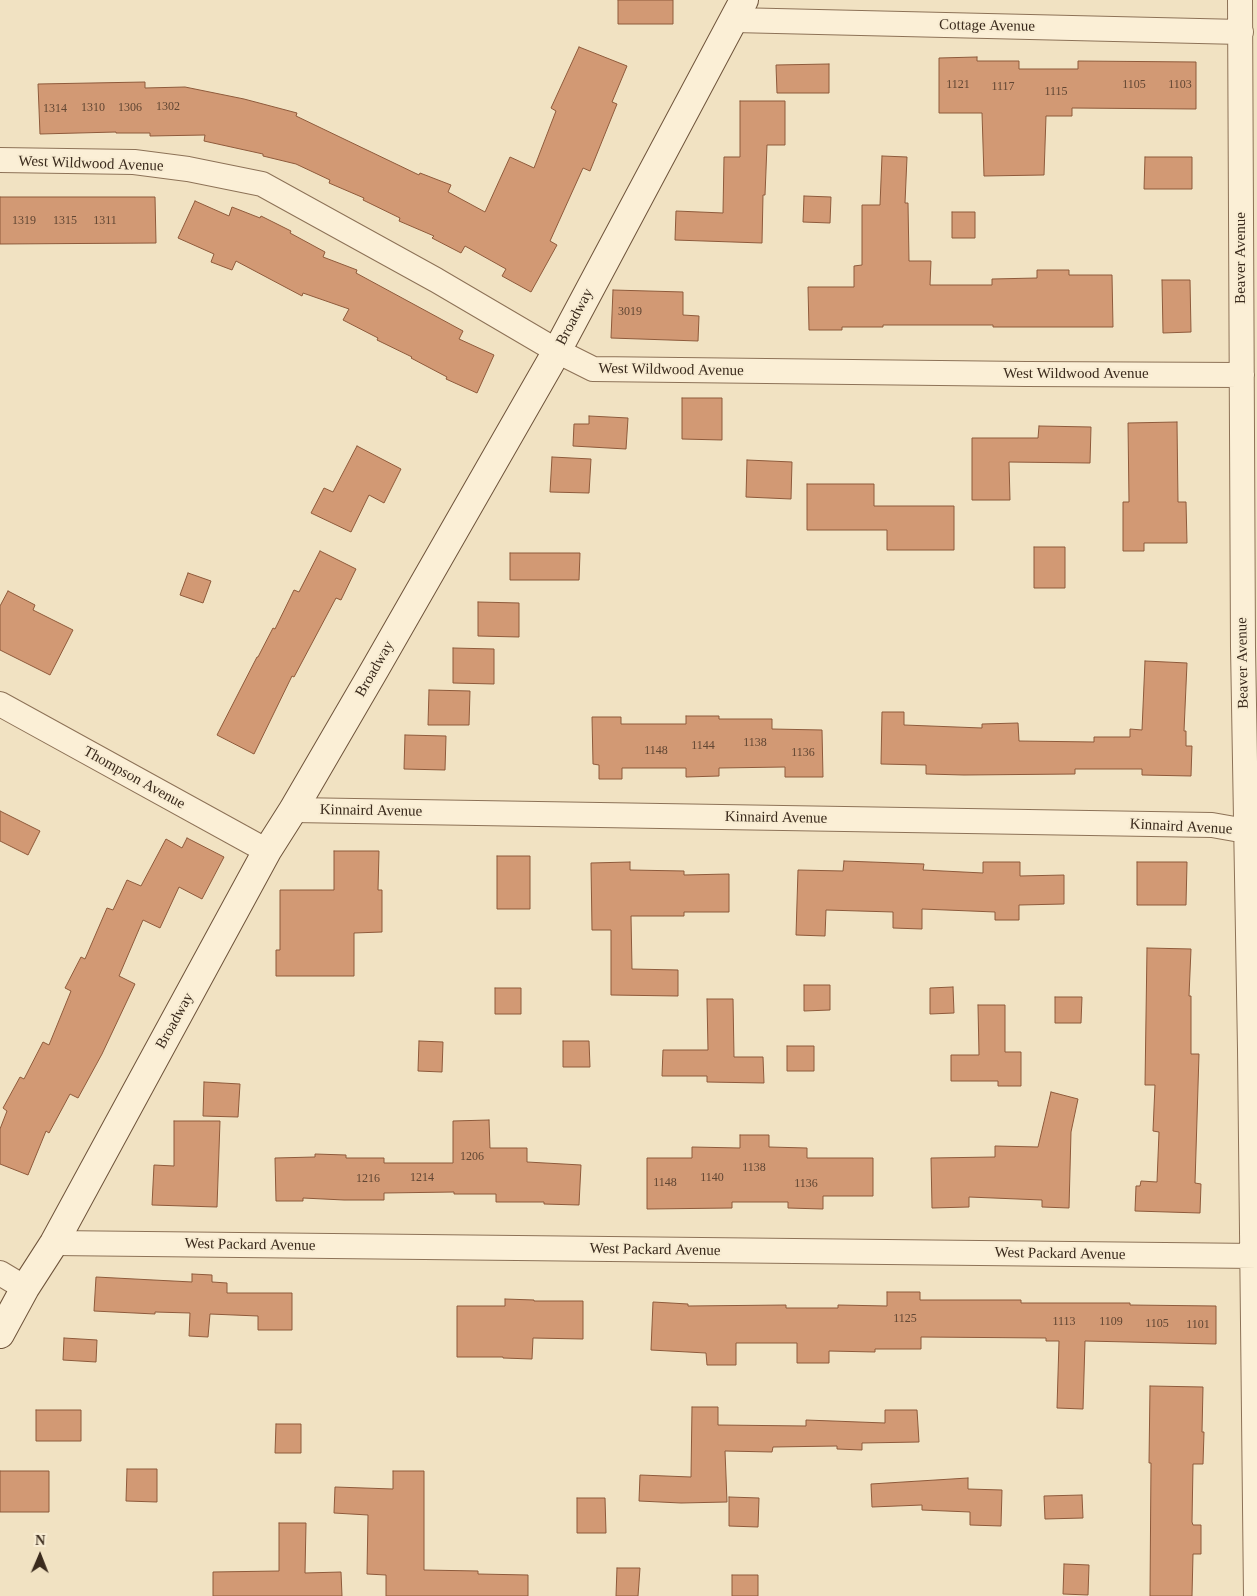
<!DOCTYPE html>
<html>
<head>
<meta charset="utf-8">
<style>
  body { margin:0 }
  #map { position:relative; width:1257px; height:1596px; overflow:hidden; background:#f1e2c2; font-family:Georgia,serif }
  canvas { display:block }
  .north { position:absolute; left:15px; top:1531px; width:50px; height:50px; -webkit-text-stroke:4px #f8ecd2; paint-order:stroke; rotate:1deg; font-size:14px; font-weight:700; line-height:20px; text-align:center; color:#3b2b1d }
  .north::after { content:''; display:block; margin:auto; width:18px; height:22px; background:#3b2b1d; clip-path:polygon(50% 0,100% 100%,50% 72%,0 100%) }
</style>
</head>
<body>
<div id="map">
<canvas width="1257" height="1596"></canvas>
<div class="north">N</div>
</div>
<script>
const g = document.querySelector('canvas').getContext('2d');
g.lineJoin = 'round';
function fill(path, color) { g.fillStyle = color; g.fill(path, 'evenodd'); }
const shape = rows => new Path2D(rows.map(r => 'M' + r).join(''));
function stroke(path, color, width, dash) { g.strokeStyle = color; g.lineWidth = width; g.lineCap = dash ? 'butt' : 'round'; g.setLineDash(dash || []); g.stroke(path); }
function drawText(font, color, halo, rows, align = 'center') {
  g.font = font + ' Georgia,serif'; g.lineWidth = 4; g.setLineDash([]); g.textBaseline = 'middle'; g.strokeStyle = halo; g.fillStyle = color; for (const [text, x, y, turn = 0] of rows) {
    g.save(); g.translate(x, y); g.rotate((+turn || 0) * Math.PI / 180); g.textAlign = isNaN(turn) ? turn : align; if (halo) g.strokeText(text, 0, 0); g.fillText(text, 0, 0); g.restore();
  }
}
const building = shape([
  [618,0,673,0,673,24,618,24,618,0],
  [579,47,627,66,612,102,617,104,590,171,583,168,550,241,557,245,531,292,502,276,506,269,465,246,461,253,432,238,434,236,399,221,400,218,363,200,364,198,329,183,330,180,296,164,263,156,263,154,204,141,205,135,150,136,150,133,116,133,116,132,40,134,38,84,145,82,145,88,185,87,244,99,297,113,296,116,419,175,420,173,451,185,448,192,485,212,510,157,534,168,556,111,551,108,579,47],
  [977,57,977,61,1019,61,1019,69,1078,69,1078,61,1196,62,1196,109,1072,108,1072,116,1046,116,1044,175,984,176,982,113,939,113,939,58,977,57],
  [829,64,829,93,777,93,776,65,829,64],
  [740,101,785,101,785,145,767,145,765,195,763,195,762,243,675,240,676,211,723,213,724,157,740,157,740,101],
  [882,156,907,157,905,203,908,203,909,261,931,261,930,285,992,285,992,279,1037,278,1037,270,1069,270,1069,275,1112,275,1113,327,993,327,993,325,883,325,883,327,842,327,842,330,809,330,808,287,854,287,854,266,862,265,862,205,880,205,882,156],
  [1145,157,1192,157,1192,189,1144,189,1145,157],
  [804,196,831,197,830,223,803,222,804,196],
  [0,197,155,197,156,243,0,244,0,197],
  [195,201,229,216,232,207,260,218,261,216,291,231,290,233,325,252,323,257,357,270,356,273,463,331,459,339,494,355,477,393,446,379,447,377,411,358,412,357,377,340,378,338,343,320,349,309,303,293,302,296,236,261,232,270,211,262,214,254,178,238,195,201],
  [952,212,975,212,975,238,952,238,952,212],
  [1162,280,1190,280,1191,332,1163,333,1162,280],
  [613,290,683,292,683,315,699,316,698,341,611,338,613,290],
  [682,398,722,398,722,440,682,439,682,398],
  [589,416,628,418,626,449,573,446,574,424,589,424,589,416],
  [1177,422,1178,502,1186,502,1187,543,1144,543,1144,551,1123,551,1123,502,1129,502,1128,423,1177,422],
  [1039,426,1091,427,1090,463,1009,462,1010,500,972,500,972,438,1038,438,1039,426],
  [357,446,401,469,384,503,369,495,351,532,311,513,324,488,333,492,357,446],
  [552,457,591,459,589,493,550,492,552,457],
  [747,460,792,462,791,499,746,497,747,460],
  [807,484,874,484,874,506,954,506,954,550,887,550,887,530,807,530,807,484],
  [1034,547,1065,547,1065,588,1034,588,1034,547],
  [320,551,356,569,341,600,336,598,294,677,292,676,254,754,217,735,257,657,258,657,273,628,275,629,294,590,299,592,320,551],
  [510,553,580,553,579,580,510,580,510,553],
  [188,573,211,581,203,603,180,595,188,573],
  [8,591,35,605,33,610,73,630,50,675,0,650,0,606,8,591],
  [478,602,519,603,519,637,478,636,478,602],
  [453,648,494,649,494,684,453,683,453,648],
  [1145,661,1187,663,1184,731,1186,731,1186,746,1192,746,1191,776,1142,775,1142,769,1075,769,1075,774,964,775,926,774,926,765,881,764,882,712,904,712,904,725,982,728,982,724,1018,723,1019,741,1094,742,1094,737,1130,737,1130,729,1142,730,1145,661],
  [429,690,470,691,469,725,428,725,429,690],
  [686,716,719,716,719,719,772,719,772,729,822,730,823,777,785,777,785,767,719,768,719,776,686,777,686,768,622,768,622,779,599,779,599,765,593,764,592,717,621,717,621,724,686,724,686,716],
  [405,735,446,736,445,770,404,769,405,735],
  [0,811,40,831,28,855,0,841,0,811],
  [187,838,224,857,202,899,179,887,160,928,143,920,119,976,135,984,102,1054,78,1098,70,1094,49,1133,46,1131,28,1175,0,1164,0,1129,7,1111,3,1108,20,1077,24,1079,43,1042,49,1045,71,991,65,988,81,957,85,959,107,908,113,910,127,880,141,886,166,839,182,848,187,838],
  [334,851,379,851,378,890,382,890,382,932,354,933,354,976,276,976,276,950,280,950,280,890,334,890,334,851],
  [497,856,530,856,530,909,497,909,497,856],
  [844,861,924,864,923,870,983,873,983,862,1020,862,1020,876,1064,875,1064,904,1019,905,1019,920,995,920,995,912,922,909,922,929,893,928,893,912,826,910,825,936,796,935,798,870,843,871,844,861],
  [630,862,630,870,684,871,684,875,729,874,729,912,684,912,684,916,631,916,632,969,678,970,678,996,611,995,611,930,592,930,591,863,630,862],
  [1137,862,1187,862,1186,905,1137,905,1137,862],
  [1147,948,1191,949,1189,996,1191,996,1191,1054,1199,1054,1195,1183,1201,1184,1200,1213,1135,1211,1136,1186,1140,1186,1141,1181,1157,1182,1159,1132,1153,1131,1155,1085,1145,1085,1147,948],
  [804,985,830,985,830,1010,804,1011,804,985],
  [953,987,954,1013,930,1014,930,988,953,987],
  [495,988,521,988,521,1014,495,1014,495,988],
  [1055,997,1082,997,1081,1023,1055,1023,1055,997],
  [707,999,733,999,734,1057,763,1057,764,1083,707,1082,707,1076,662,1076,663,1050,708,1050,707,999],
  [978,1005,1005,1005,1005,1052,1021,1052,1021,1086,998,1086,998,1081,951,1081,951,1055,979,1055,978,1005],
  [419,1041,443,1042,442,1072,418,1071,419,1041],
  [563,1041,589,1041,590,1067,563,1067,563,1041],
  [787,1046,814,1046,814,1071,787,1071,787,1046],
  [204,1082,240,1084,238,1117,203,1116,204,1082],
  [1051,1092,1078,1099,1071,1132,1069,1208,1042,1207,1042,1200,969,1197,969,1207,932,1208,931,1158,995,1157,995,1146,1038,1147,1051,1092],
  [489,1120,490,1148,527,1148,527,1162,581,1165,579,1205,544,1204,544,1202,496,1202,496,1194,454,1194,454,1192,384,1193,384,1200,344,1200,303,1198,303,1201,276,1201,275,1158,315,1157,315,1154,346,1155,346,1158,384,1158,384,1163,453,1163,453,1121,489,1120],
  [174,1121,220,1121,217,1207,152,1205,154,1165,174,1166,174,1121],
  [740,1135,769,1135,769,1147,807,1148,807,1158,873,1158,873,1196,823,1196,823,1209,788,1208,788,1202,732,1202,732,1208,647,1209,647,1158,692,1158,692,1147,740,1148,740,1135],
  [192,1274,212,1275,212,1282,227,1283,227,1293,292,1293,292,1330,258,1330,258,1316,210,1314,208,1337,189,1336,190,1313,155,1312,155,1314,94,1311,96,1277,192,1282,192,1274],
  [887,1292,920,1292,920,1300,1021,1300,1021,1303,1130,1303,1130,1305,1216,1306,1216,1344,1085,1341,1083,1409,1057,1408,1059,1341,1046,1341,1046,1338,921,1337,921,1349,875,1349,875,1352,829,1351,829,1363,797,1363,797,1343,736,1343,736,1365,707,1365,706,1353,651,1350,653,1302,688,1304,688,1306,786,1305,786,1308,838,1308,838,1305,887,1306,887,1292],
  [505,1299,534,1300,534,1301,583,1301,583,1339,533,1338,532,1359,503,1358,503,1357,457,1357,457,1306,505,1306,505,1299],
  [64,1338,97,1340,96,1362,63,1360,64,1338],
  [1150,1386,1203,1387,1202,1432,1204,1432,1203,1464,1193,1464,1192,1522,1193,1525,1201,1525,1201,1554,1193,1554,1192,1596,1150,1596,1151,1463,1149,1463,1150,1386],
  [692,1407,718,1407,718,1425,806,1426,806,1420,885,1423,885,1410,917,1410,919,1442,862,1443,862,1450,837,1449,837,1446,773,1447,772,1452,725,1451,727,1502,681,1503,639,1501,640,1475,691,1477,692,1407],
  [36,1410,81,1410,81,1441,36,1441,36,1410],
  [276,1424,301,1424,301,1453,275,1453,276,1424],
  [127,1469,157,1469,157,1502,126,1501,127,1469],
  [0,1471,49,1471,49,1512,0,1512,0,1471],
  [393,1471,424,1471,424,1570,478,1571,478,1574,528,1575,528,1596,386,1596,386,1575,367,1574,368,1515,334,1513,335,1487,393,1489,393,1471],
  [968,1478,968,1489,1002,1490,1001,1526,970,1525,970,1512,922,1510,922,1505,872,1507,871,1484,968,1478],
  [1082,1495,1083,1518,1045,1519,1044,1496,1082,1495],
  [729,1497,759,1498,758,1527,729,1526,729,1497],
  [577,1498,605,1498,606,1533,577,1533,577,1498],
  [279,1523,306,1523,305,1573,341,1572,342,1596,213,1596,213,1572,279,1571,279,1523],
  [1064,1564,1089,1565,1088,1595,1063,1594,1064,1564],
  [617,1568,640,1568,638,1596,616,1596,617,1568],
  [732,1575,758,1575,758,1596,732,1596,732,1575]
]);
fill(building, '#d29974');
stroke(building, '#8e5a3b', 1);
const minor = shape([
  [1240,0,1243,647,1250,1049,1256,1596],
  [734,20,1241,32],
  [0,160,134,162,188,169,262,184,436,280,557,351,593,369,1026,374,1242,375],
  [0,704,267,851],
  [293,810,1212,825,1246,831,1257,837],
  [54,1243,1257,1256],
  [0,1273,25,1288]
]);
const secondary = shape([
  [0,1334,25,1288,54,1243,267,851,293,810,375,669,557,351,744,0]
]);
stroke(minor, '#8d7257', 26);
stroke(secondary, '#6e533a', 30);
stroke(minor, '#fbefd6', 24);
stroke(secondary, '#fbefd6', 28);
drawText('12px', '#614633', null, [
  ["1121",958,85],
  ["1105",1134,85],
  ["1103",1180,85],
  ["1117",1003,87],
  ["1115",1056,92],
  ["1302",168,107],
  ["1310",93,108],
  ["1306",130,108],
  ["1314",55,109],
  ["1319",24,221],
  ["1315",65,221],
  ["1311",105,221],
  ["3019",630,312],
  ["1138",755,743],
  ["1144",703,746],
  ["1148",656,751],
  ["1136",803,753],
  ["1206",472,1157],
  ["1138",754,1168],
  ["1214",422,1178],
  ["1140",712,1178],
  ["1216",368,1179],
  ["1148",665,1183],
  ["1136",806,1184],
  ["1125",905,1319],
  ["1113",1064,1322],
  ["1109",1111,1322],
  ["1105",1157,1324],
  ["1101",1198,1325]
]);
drawText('15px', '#3b2b1d', '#f8ecd2', [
  ["Cottage Avenue",987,26,1],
  ["West Wildwood Avenue",91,164,2],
  ["Beaver Avenue",1241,258,-90],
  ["Broadway",575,317,-62],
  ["West Wildwood Avenue",671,370,1],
  ["West Wildwood Avenue",1076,374],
  ["Beaver Avenue",1243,663,-91],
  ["Broadway",375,669,-60],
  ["Thompson Avenue",134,778,29],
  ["Kinnaird Avenue",371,811,1],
  ["Kinnaird Avenue",776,818,1],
  ["Kinnaird Avenue",1181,827,3],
  ["Broadway",175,1021,-61],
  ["West Packard Avenue",250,1245,1],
  ["West Packard Avenue",655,1250,1],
  ["West Packard Avenue",1060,1254,1]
]);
</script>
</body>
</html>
